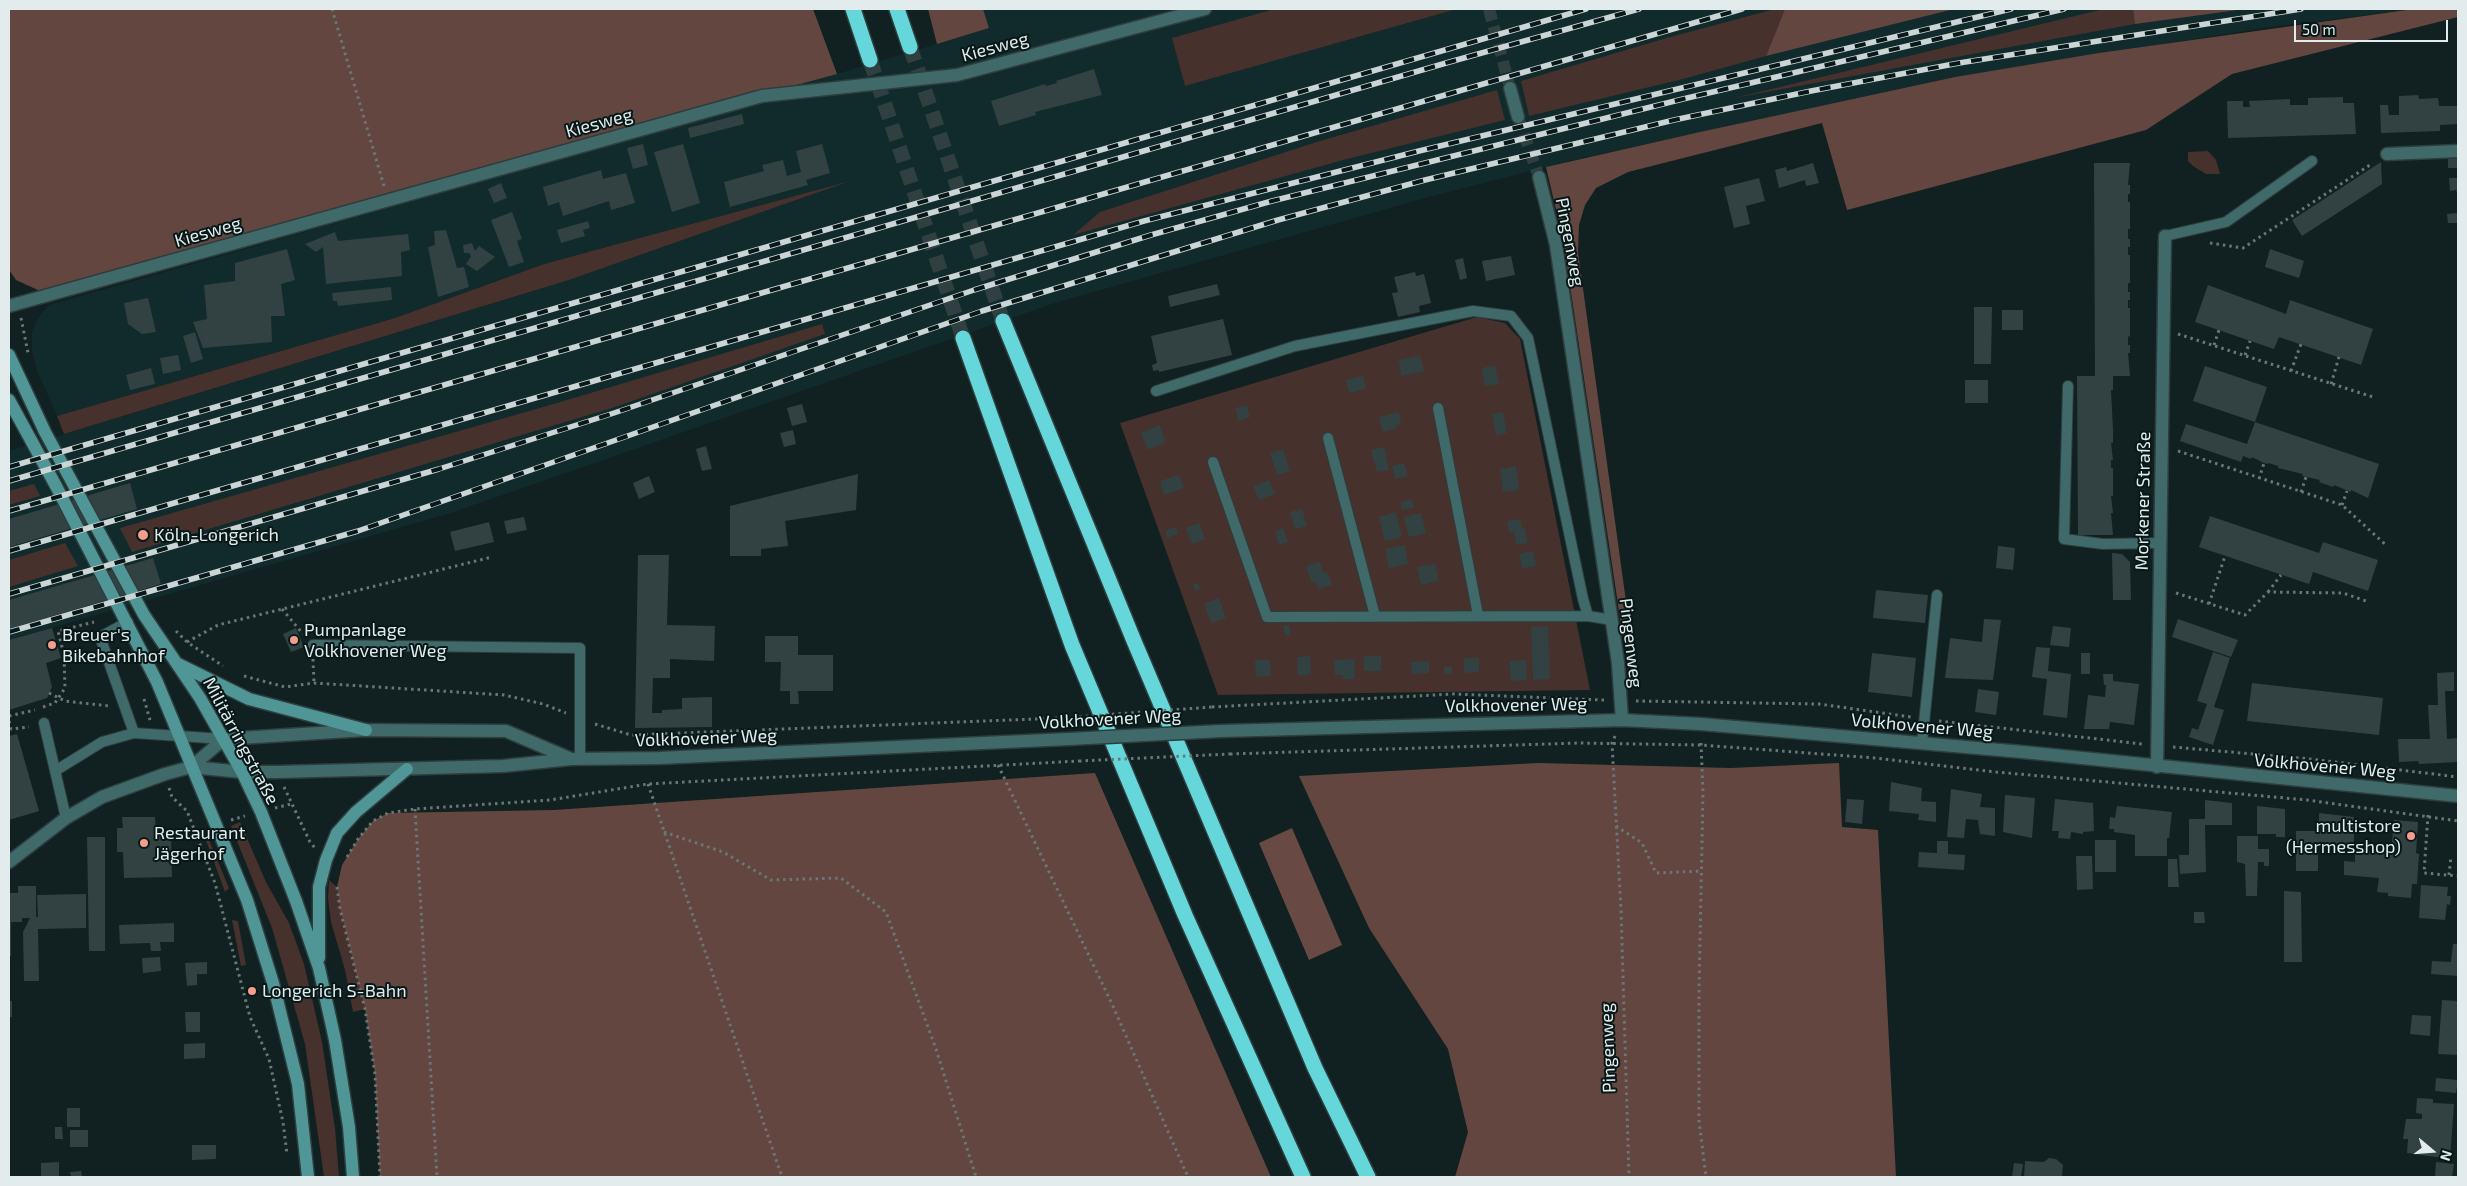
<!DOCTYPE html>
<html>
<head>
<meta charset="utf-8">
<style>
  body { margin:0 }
  #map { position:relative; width:2467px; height:1186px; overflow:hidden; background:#112020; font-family:"Exo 2",sans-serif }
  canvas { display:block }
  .frame { position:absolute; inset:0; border:10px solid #e2ecec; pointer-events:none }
  .north { position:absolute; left:2407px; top:1126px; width:50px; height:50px; -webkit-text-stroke:4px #081717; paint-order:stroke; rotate:108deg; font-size:14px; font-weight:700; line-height:20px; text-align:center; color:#e2ecec }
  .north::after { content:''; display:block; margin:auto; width:18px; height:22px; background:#e2ecec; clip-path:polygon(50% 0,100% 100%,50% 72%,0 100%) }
  .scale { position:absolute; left:2294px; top:20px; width:154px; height:22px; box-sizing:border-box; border:2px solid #e2ecec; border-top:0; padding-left:6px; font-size:15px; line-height:18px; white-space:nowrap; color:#e2ecec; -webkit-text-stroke:4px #081717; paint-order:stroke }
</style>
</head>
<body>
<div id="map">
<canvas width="2467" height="1186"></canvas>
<div class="frame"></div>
<div class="north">N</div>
<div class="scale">50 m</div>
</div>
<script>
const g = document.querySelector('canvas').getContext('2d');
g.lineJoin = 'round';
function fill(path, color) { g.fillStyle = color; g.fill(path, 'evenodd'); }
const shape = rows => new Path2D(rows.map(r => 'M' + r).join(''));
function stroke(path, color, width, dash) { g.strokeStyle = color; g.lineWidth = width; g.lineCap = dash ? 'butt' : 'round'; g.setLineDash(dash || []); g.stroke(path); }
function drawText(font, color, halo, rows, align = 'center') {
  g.font = font + ' "Exo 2",sans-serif'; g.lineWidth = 4; g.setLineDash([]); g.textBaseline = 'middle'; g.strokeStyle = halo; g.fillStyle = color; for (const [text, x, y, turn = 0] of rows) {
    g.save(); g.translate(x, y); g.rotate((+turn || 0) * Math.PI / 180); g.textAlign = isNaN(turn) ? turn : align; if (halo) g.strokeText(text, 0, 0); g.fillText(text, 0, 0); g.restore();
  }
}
fill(shape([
  [983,9,1274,9,1173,38,1185,86,1457,9,2414,9,2270,27,1955,77,1582,158,1429,197,1055,303,451,513,9,640,9,451,569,280,840,184,544,264,395,318,57,416,36,368,32,350,32,332,38,318,49,305,759,102,767,91,837,74,989,28]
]), '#112a2b');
fill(shape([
  [1274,9,1457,9,1185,86,1172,38],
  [1775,9,1785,9,1766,56,1683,79,1529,116,1521,81,1670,37],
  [2104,9,2133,9,2135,24,1734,98],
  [1497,90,1505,120,1347,159,1073,235,1100,212,1320,141],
  [2208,151,2216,160,2220,174,2206,174,2193,166,2188,161,2188,152],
  [850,181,569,280,64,434,57,416,395,318,544,264],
  [1477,317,1505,323,1520,339,1590,690,1218,695,1120,423],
  [822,324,825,334,612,408,132,552,120,528,557,403],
  [34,484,40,496,9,505,9,491],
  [65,543,78,566,9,587,9,560],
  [240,822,266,882,289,923,304,964,322,1042,335,1128,339,1177,324,1177,305,1044,272,928,231,826],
  [204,835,207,835,229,888,225,892],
  [329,880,337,887,340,909,365,1009,353,1012,345,970,331,922,328,898],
  [232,920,238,921,246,965,241,966]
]), '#46312d');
fill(shape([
  [9,9,813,9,837,74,40,291,16,280,9,270],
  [928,9,983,9,989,28,937,44],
  [1785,9,1954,9,1766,56],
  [2133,9,2245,9,2135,24],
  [2414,9,2458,9,2458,17,2232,74,2146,130,1847,210,1822,123,1628,172,1596,188,1585,205,1579,225,1578,252,1628,616,1624,644,1563,239,1546,167,1700,132,1955,77,2099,53],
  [1538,763,1731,768,1839,763,1842,827,1878,830,1896,1177,1455,1177,1468,1132,1448,1049,1369,928,1299,776],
  [1095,773,1271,1177,380,1177,375,1074,365,1009,340,909,337,887,342,865,358,839,373,821,388,813,554,810]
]), '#644640');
fill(shape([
  [1292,828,1342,945,1309,960,1259,843]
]), '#684943');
fill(shape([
  [1094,69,1102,95,1035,112,1036,115,999,126,991,101,1045,84,1046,86,1057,83,1056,81],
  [2418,95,2419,99,2438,98,2439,106,2458,106,2458,124,2440,125,2440,131,2381,133,2380,105,2388,105,2389,115,2399,115,2399,96],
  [2343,97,2343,103,2354,103,2356,134,2228,138,2227,101,2243,101,2243,107,2250,107,2249,101,2290,99,2290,105,2308,105,2308,98],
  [742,114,744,124,690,138,688,128],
  [643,144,648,165,633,169,627,148],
  [683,144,700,203,672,212,654,152],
  [822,144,830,173,806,180,808,185,730,207,724,182,764,171,762,165,783,160,787,176,801,172,796,151],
  [2458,158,2458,168,2448,168,2448,159],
  [2381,162,2382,184,2302,236,2292,220],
  [1813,163,1819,183,1806,186,1805,180,1779,188,1775,170,1786,167,1787,171],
  [2094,163,2130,163,2128,185,2130,185,2130,194,2128,194,2128,202,2130,202,2130,229,2128,229,2128,239,2130,239,2130,247,2128,247,2128,255,2130,255,2130,283,2128,283,2128,292,2130,292,2130,300,2128,300,2128,308,2130,308,2130,337,2128,336,2128,345,2130,345,2130,353,2128,353,2130,376,2113,376,2113,390,2111,390,2113,429,2113,443,2111,443,2113,460,2111,460,2111,468,2113,468,2113,496,2111,496,2113,513,2111,513,2113,535,2078,535,2077,376,2095,376],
  [601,170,603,179,626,173,635,203,611,210,609,201,563,216,559,202,548,206,543,187],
  [1759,178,1765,201,1746,206,1750,224,1734,228,1724,187],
  [2449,178,2458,178,2458,196,2456,190,2450,191],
  [501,183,507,198,494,203,488,189],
  [512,212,522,239,517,241,524,262,509,267,491,220],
  [2458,213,2458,223,2448,223,2447,214],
  [588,221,590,228,583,230,585,236,561,243,557,230],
  [446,230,457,268,464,267,469,287,438,297,428,247,435,245,434,231],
  [335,232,338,241,408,234,410,250,401,252,402,276,326,284,323,247,316,252,305,244],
  [472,243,475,251,479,246,495,257,477,271,466,264,471,256,469,253,464,253,463,245],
  [287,249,295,280,281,284,285,316,271,316,272,342,203,348,193,322,207,319,204,285,235,281,235,263],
  [2270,249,2304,261,2299,278,2265,267],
  [1511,256,1515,275,1486,281,1482,261],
  [1463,258,1467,278,1460,280,1455,260],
  [1415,272,1416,276,1424,274,1431,303,1419,306,1420,312,1398,317,1392,293,1398,292,1394,277],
  [1217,284,1220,295,1170,307,1168,296],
  [2208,285,2286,314,2290,300,2373,329,2361,365,2279,337,2274,349,2195,322],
  [391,287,392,300,338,306,337,301,333,301,332,293],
  [148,298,156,332,142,334,128,324,124,303],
  [1974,307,1992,307,1991,364,1974,364],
  [2002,310,2023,310,2023,330,2002,330],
  [1223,319,1232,355,1159,372,1159,370,1153,371,1152,365,1157,363,1151,336],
  [195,332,203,359,191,363,183,336],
  [178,355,181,370,163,374,160,358],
  [1420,356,1424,371,1401,376,1399,360],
  [1495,365,1499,384,1485,386,1482,368],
  [2205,366,2267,387,2255,422,2193,401],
  [151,368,155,384,130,390,126,375],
  [1363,376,1366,389,1349,393,1346,380],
  [1965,380,1988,380,1988,403,1965,403],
  [802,404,807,422,792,426,787,408],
  [1247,405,1250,417,1239,421,1235,408],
  [1399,412,1401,424,1396,425,1397,428,1383,432,1379,417],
  [1503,412,1507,433,1496,435,1492,414],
  [2255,422,2379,464,2368,498,2351,490,2351,492,2334,485,2333,487,2319,482,2320,480,2302,476,2303,474,2278,468,2278,466,2269,463,2268,464,2264,463,2252,457,2251,459,2243,456,2241,462,2180,441,2186,424,2247,444],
  [1159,425,1166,442,1148,450,1141,433],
  [793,430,796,444,784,447,780,433],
  [706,446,712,469,702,471,696,449],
  [1384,447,1389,470,1377,472,1371,450],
  [1283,449,1290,471,1277,475,1270,453],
  [1404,463,1408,476,1395,479,1392,466],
  [1516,466,1519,490,1503,492,1500,469],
  [858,474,856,510,785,521,788,546,761,549,761,556,730,556,730,506],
  [1179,475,1184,488,1164,495,1160,481],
  [649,476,655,492,639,499,633,483],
  [1269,480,1275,494,1259,500,1253,486],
  [130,483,137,509,9,547,9,519],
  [1411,499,1414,507,1402,510,1400,502],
  [1302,509,1307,526,1295,529,1290,512],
  [1396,512,1402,537,1385,541,1379,517],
  [1421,513,1426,533,1409,537,1404,517],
  [2210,516,2319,553,2323,542,2378,560,2368,591,2313,572,2309,584,2199,547],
  [524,517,527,530,507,534,504,521],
  [1520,519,1522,529,1525,528,1528,543,1516,545,1514,532,1509,532,1507,521],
  [489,522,494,542,455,551,450,532],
  [1199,523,1205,539,1192,544,1186,528],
  [1176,527,1178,534,1167,538,1165,531],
  [1283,528,1288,542,1279,545,1275,531],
  [1405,545,1408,564,1389,568,1385,549],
  [1998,546,2015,548,2013,570,1996,568],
  [1533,551,1536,566,1522,568,1519,554],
  [2112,553,2122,554,2130,562,2131,600,2113,600],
  [638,555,669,555,667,625,715,626,714,661,670,659,670,678,653,678,652,713,662,713,662,710,682,709,682,698,712,697,712,727,635,728],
  [153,558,161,584,9,629,9,600],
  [1320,562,1323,573,1328,572,1332,585,1318,589,1316,582,1312,583,1306,566],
  [1435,564,1439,581,1421,585,1417,567],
  [1198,583,1200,589,1195,591,1193,585],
  [1876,590,1928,595,1925,623,1873,618],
  [1219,598,1226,618,1211,623,1204,604],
  [1984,619,2001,620,1993,680,1945,678,1950,638,1982,642],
  [2178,619,2238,640,2231,657,2172,637],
  [1289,625,1291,635,1285,635,1283,626],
  [1548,626,1550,679,1533,680,1531,627],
  [2053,626,2071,628,2069,647,2050,645],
  [52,628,61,658,46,663,52,687,47,698,9,710,9,640],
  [296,628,304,647,291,652,283,634],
  [765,636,798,636,798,655,833,655,833,691,798,691,799,704,790,704,790,691,780,691,781,662,765,662],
  [2036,647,2050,648,2048,671,2071,674,2067,718,2043,715,2047,679,2032,677],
  [2213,652,2230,658,2214,707,2224,710,2213,745,2189,737,2192,728,2198,730,2207,704,2197,701],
  [1872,653,1916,658,1912,697,1868,692],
  [2081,653,2090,653,2090,674,2081,674],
  [1310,656,1311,674,1298,676,1297,657],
  [1364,656,1381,656,1381,671,1364,671],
  [1464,658,1479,658,1479,672,1464,673],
  [1354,659,1355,679,1343,679,1343,675,1335,675,1334,660],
  [1255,660,1270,660,1271,676,1256,677],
  [1526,660,1527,680,1511,681,1509,661],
  [1429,661,1429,673,1412,674,1411,662],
  [1444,667,1452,667,1452,674,1444,674],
  [2454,672,2454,691,2445,691,2447,739,2458,738,2458,762,2419,764,2418,761,2399,762,2398,739,2430,739,2428,705,2438,705,2437,673],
  [2103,674,2113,674,2113,681,2139,684,2134,725,2110,722,2109,729,2084,729,2088,695,2105,697,2106,685,2104,685],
  [2252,683,2383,698,2379,735,2247,721],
  [1978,689,1999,692,1996,715,1975,712],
  [17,734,39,811,9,820,9,736],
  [1891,782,1922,788,1921,801,1936,802,1936,822,1918,820,1919,814,1889,811],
  [1951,789,1982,794,1980,807,1995,808,1995,836,1980,834,1978,820,1966,819,1964,838,1947,837],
  [2005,795,2035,798,2032,838,2003,832],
  [1847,799,1864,800,1862,824,1845,822],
  [2055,799,2093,803,2094,831,2083,832,2083,834,2071,832,2070,839,2058,838,2059,831,2052,831],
  [2205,800,2232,803,2232,825,2205,825,2206,872,2180,874,2179,855,2189,855,2189,819,2205,819],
  [2117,806,2172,812,2169,838,2167,838,2167,856,2135,856,2135,835,2114,832,2114,829,2109,829,2110,817,2115,818],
  [2257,806,2285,809,2285,837,2276,837,2276,834,2257,834],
  [2319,813,2354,817,2354,846,2318,845,2318,871,2296,871,2296,831,2319,831],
  [122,817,155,817,156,834,171,834,172,877,124,878,123,852,117,852,117,828,123,828],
  [2394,820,2418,822,2416,853,2419,854,2417,884,2412,884,2411,898,2388,896,2388,893,2377,892,2379,878,2344,875,2344,861,2355,862,2355,851,2391,851],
  [2237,836,2258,836,2258,849,2269,849,2269,866,2264,866,2264,862,2258,862,2257,896,2246,896,2245,864,2237,862],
  [87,837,105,837,105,951,89,951],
  [2095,840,2116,840,2116,872,2095,872],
  [1937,841,1948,841,1948,854,1965,855,1964,870,1918,867,1919,852,1937,853],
  [2076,856,2092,856,2093,889,2077,890],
  [2168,859,2177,859,2179,887,2168,887],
  [2421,885,2448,887,2447,896,2451,896,2450,905,2447,904,2445,920,2419,918],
  [18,886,36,886,36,917,38,917,37,895,86,894,86,928,38,929,39,981,24,981,23,932,30,918,22,918,22,922,11,922,11,956,9,956,9,893,18,893],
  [2284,891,2301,892,2302,962,2284,962],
  [2194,912,2204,912,2205,923,2194,923],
  [174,923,174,942,160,942,161,951,151,951,150,943,120,944,119,925],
  [2453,944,2458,944,2458,976,2431,974,2432,961,2451,962],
  [160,957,161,971,143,973,142,958],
  [207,962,207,974,197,974,197,985,187,986,185,963],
  [2442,1000,2458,1001,2458,1055,2438,1054],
  [9,1001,12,1001,12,1017,9,1017],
  [185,1012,200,1012,200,1032,186,1032],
  [2412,1015,2431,1016,2430,1036,2410,1034],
  [205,1043,205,1058,184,1059,184,1044],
  [2436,1078,2458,1080,2456,1093,2435,1091],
  [2417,1098,2433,1099,2433,1103,2454,1104,2450,1159,2407,1153,2408,1139,2403,1139,2406,1119,2422,1119,2422,1114,2416,1113],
  [67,1108,80,1108,80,1127,67,1127],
  [55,1127,62,1127,63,1139,55,1139],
  [70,1130,88,1130,88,1147,70,1147],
  [192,1145,216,1145,216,1159,192,1160],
  [2049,1158,2056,1159,2063,1165,2062,1177,2024,1177,2025,1161,2044,1162],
  [59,1162,59,1177,41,1177,41,1163],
  [2436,1162,2454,1164,2452,1177,2435,1177],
  [2014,1163,2023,1164,2021,1177,2012,1177],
  [81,1171,82,1177,71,1177,70,1172]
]), '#324243');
stroke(shape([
  [1489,9,1510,88],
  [1518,117,1539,177]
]), '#303f3f', 12, [12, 6]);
stroke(shape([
  [910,47,1003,321],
  [870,60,963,338]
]), '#303f3f', 15, [15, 8]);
const service = shape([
  [2165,236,2226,222,2312,161],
  [2068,386,2064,539,2103,544,2161,543],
  [1156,391,1295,346,1473,311,1511,316,1528,338,1583,599,1588,616,1612,620],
  [1438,408,1478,615],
  [1328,438,1375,616],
  [1213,462,1267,617,1588,616],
  [128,622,100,637,134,733,224,739],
  [313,645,580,648,580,759],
  [44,723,66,818],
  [1922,743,1937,595],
  [55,771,102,742,134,733]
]);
const minor = shape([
  [1510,88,1518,117],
  [2387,154,2458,151],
  [1539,177,1556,245,1618,663,1622,720],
  [9,306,762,96,957,75,1205,9],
  [2157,767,2165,236],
  [9,862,66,818,102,797,165,774,191,767]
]);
const tertiary = shape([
  [1221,731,1622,720,1701,724,2023,752,2458,796],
  [191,767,242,772,277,772,503,766,571,759,659,758,1069,739],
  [191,767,224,739,366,730,506,731,569,758]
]);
const secondary = shape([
  [9,355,45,432,144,615,200,698,242,772,261,812,296,901,319,968,335,1040,349,1127,353,1177],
  [9,400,56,486,157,682,247,900,273,983,298,1084,308,1177],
  [178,664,249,699,366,730],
  [319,958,319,887,326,860,337,833,356,812,407,769]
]);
const motorway = shape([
  [853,9,870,60],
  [897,9,910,47],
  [1003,321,1134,641,1315,1068,1368,1177],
  [963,338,1072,645,1185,915,1303,1177]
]);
stroke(service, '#2e3d3d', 12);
stroke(minor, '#2e3d3d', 15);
stroke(tertiary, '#2e3d3d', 15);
stroke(secondary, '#2e3d3d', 15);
stroke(motorway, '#2e3d3d', 18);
stroke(shape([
  [332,9,384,186],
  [2210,243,2243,248,2373,163],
  [21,318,28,353],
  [2178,334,2373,397],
  [2214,345,2219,330],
  [2245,355,2250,341],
  [2291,371,2301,344],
  [2331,384,2339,357],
  [2178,451,2342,505,2386,545],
  [2259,479,2264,463],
  [2301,492,2306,477],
  [2342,505,2347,491],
  [2268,592,2281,575],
  [2176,593,2245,615,2268,592,2343,593,2366,601],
  [2209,604,2225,556],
  [282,609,303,634],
  [176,631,187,642,223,666],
  [187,642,218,625,492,557],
  [313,659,314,683],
  [244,676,285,687,314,683,504,695,543,704,566,713],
  [49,693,65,701,109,706],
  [144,699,150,720],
  [1636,701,1819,704,1911,717],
  [43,707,55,703,65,688,64,655,58,631,94,622],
  [1212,707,1453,694,1604,700],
  [9,716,35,710],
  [9,721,11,729,29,727],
  [1939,721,2142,744],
  [595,724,631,735,1060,718],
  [1615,736,1612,743,1621,910,1629,1177],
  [1701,743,1703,792,1699,992,1699,1121,1706,1177],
  [2173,747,2310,759,2458,777],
  [1230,754,1579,743,1701,745,1875,758,1996,772,2307,800,2458,821],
  [998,765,1112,1004,1188,1177],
  [648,784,782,1177],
  [284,787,310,842,315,848],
  [169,788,172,797,187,811,215,883,250,1017,269,1059,283,1122,287,1154],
  [275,808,291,804],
  [415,809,437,1177],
  [2428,815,2424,873,2458,876],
  [231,820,245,816],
  [1616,826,1642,843,1656,873,1702,871],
  [664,832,723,852,771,880,841,878,886,912,936,1049,976,1177],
  [347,857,358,839,373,821,388,813,415,809,550,800,648,784,1079,761],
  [2449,875,2451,856],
  [337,887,340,909,365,1009,375,1074,380,1177]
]), '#6a7777', 3, [2.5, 4]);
stroke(service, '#406a6a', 10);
stroke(minor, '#406a6a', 12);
stroke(tertiary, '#406a6a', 12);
stroke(secondary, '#509697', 12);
stroke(motorway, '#65d7da', 15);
const rail = shape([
  [9,467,1586,9],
  [9,481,1453,61,1639,9],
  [9,511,1742,9],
  [9,551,1144,221,1419,151,2011,9],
  [9,594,439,469,614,413,974,290,1151,235,1272,201,1683,99,2064,9],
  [9,632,358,531,982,311,1278,220,1425,180,1674,120,1811,91,1959,63,2301,9]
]);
stroke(rail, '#cbd5d5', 5.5);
stroke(rail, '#081717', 4, [11]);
const tertiaryBridge = shape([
  [1069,739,1221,731]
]);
stroke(tertiaryBridge, '#2e3d3d', 15, []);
stroke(shape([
  [1060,718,1212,707],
  [1079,761,1230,754]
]), '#6a7777', 3, [2.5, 4]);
stroke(tertiaryBridge, '#406a6a', 12);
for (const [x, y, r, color] of [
  [143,535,6,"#f49d8d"],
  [294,640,5,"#f49d8d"],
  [52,645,5,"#f49d8d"],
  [2411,836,5,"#f49d8d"],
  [144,843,5,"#f49d8d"],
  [252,991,5,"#f49d8d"]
]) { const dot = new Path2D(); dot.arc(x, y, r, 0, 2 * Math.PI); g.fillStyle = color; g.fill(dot); stroke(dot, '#081717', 2); }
drawText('18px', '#e2ecec', '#081717', [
  ["Kiesweg",995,47,-15],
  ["Kiesweg",599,123,-15],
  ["Kiesweg",208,232,-16],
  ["Pingenweg",1570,242,79],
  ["Morkener Straße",2143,501,-89],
  ["Pingenweg",1631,643,83],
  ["Volkhovener Weg",1516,705,-1],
  ["Volkhovener Weg",1110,719,-3],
  ["Volkhovener Weg",1922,726,5],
  ["Volkhovener Weg",706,738,-2],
  ["Militärringstraße",241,741,62],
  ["Volkhovener Weg",2325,766,5],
  ["Pingenweg",1608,1048,-92]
]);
drawText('18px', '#e2ecec', '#081717', [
  ["Köln-Longerich",154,535],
  ["Pumpanlage",304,630],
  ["Volkhovener Weg",304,651],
  ["Breuer's",62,635],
  ["Bikebahnhof",62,656],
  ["multistore",2401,826,"right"],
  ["(Hermesshop)",2401,847,"right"],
  ["Restaurant",154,833],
  ["Jägerhof",154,854],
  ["Longerich S-Bahn",262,991]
], 'left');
</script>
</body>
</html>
